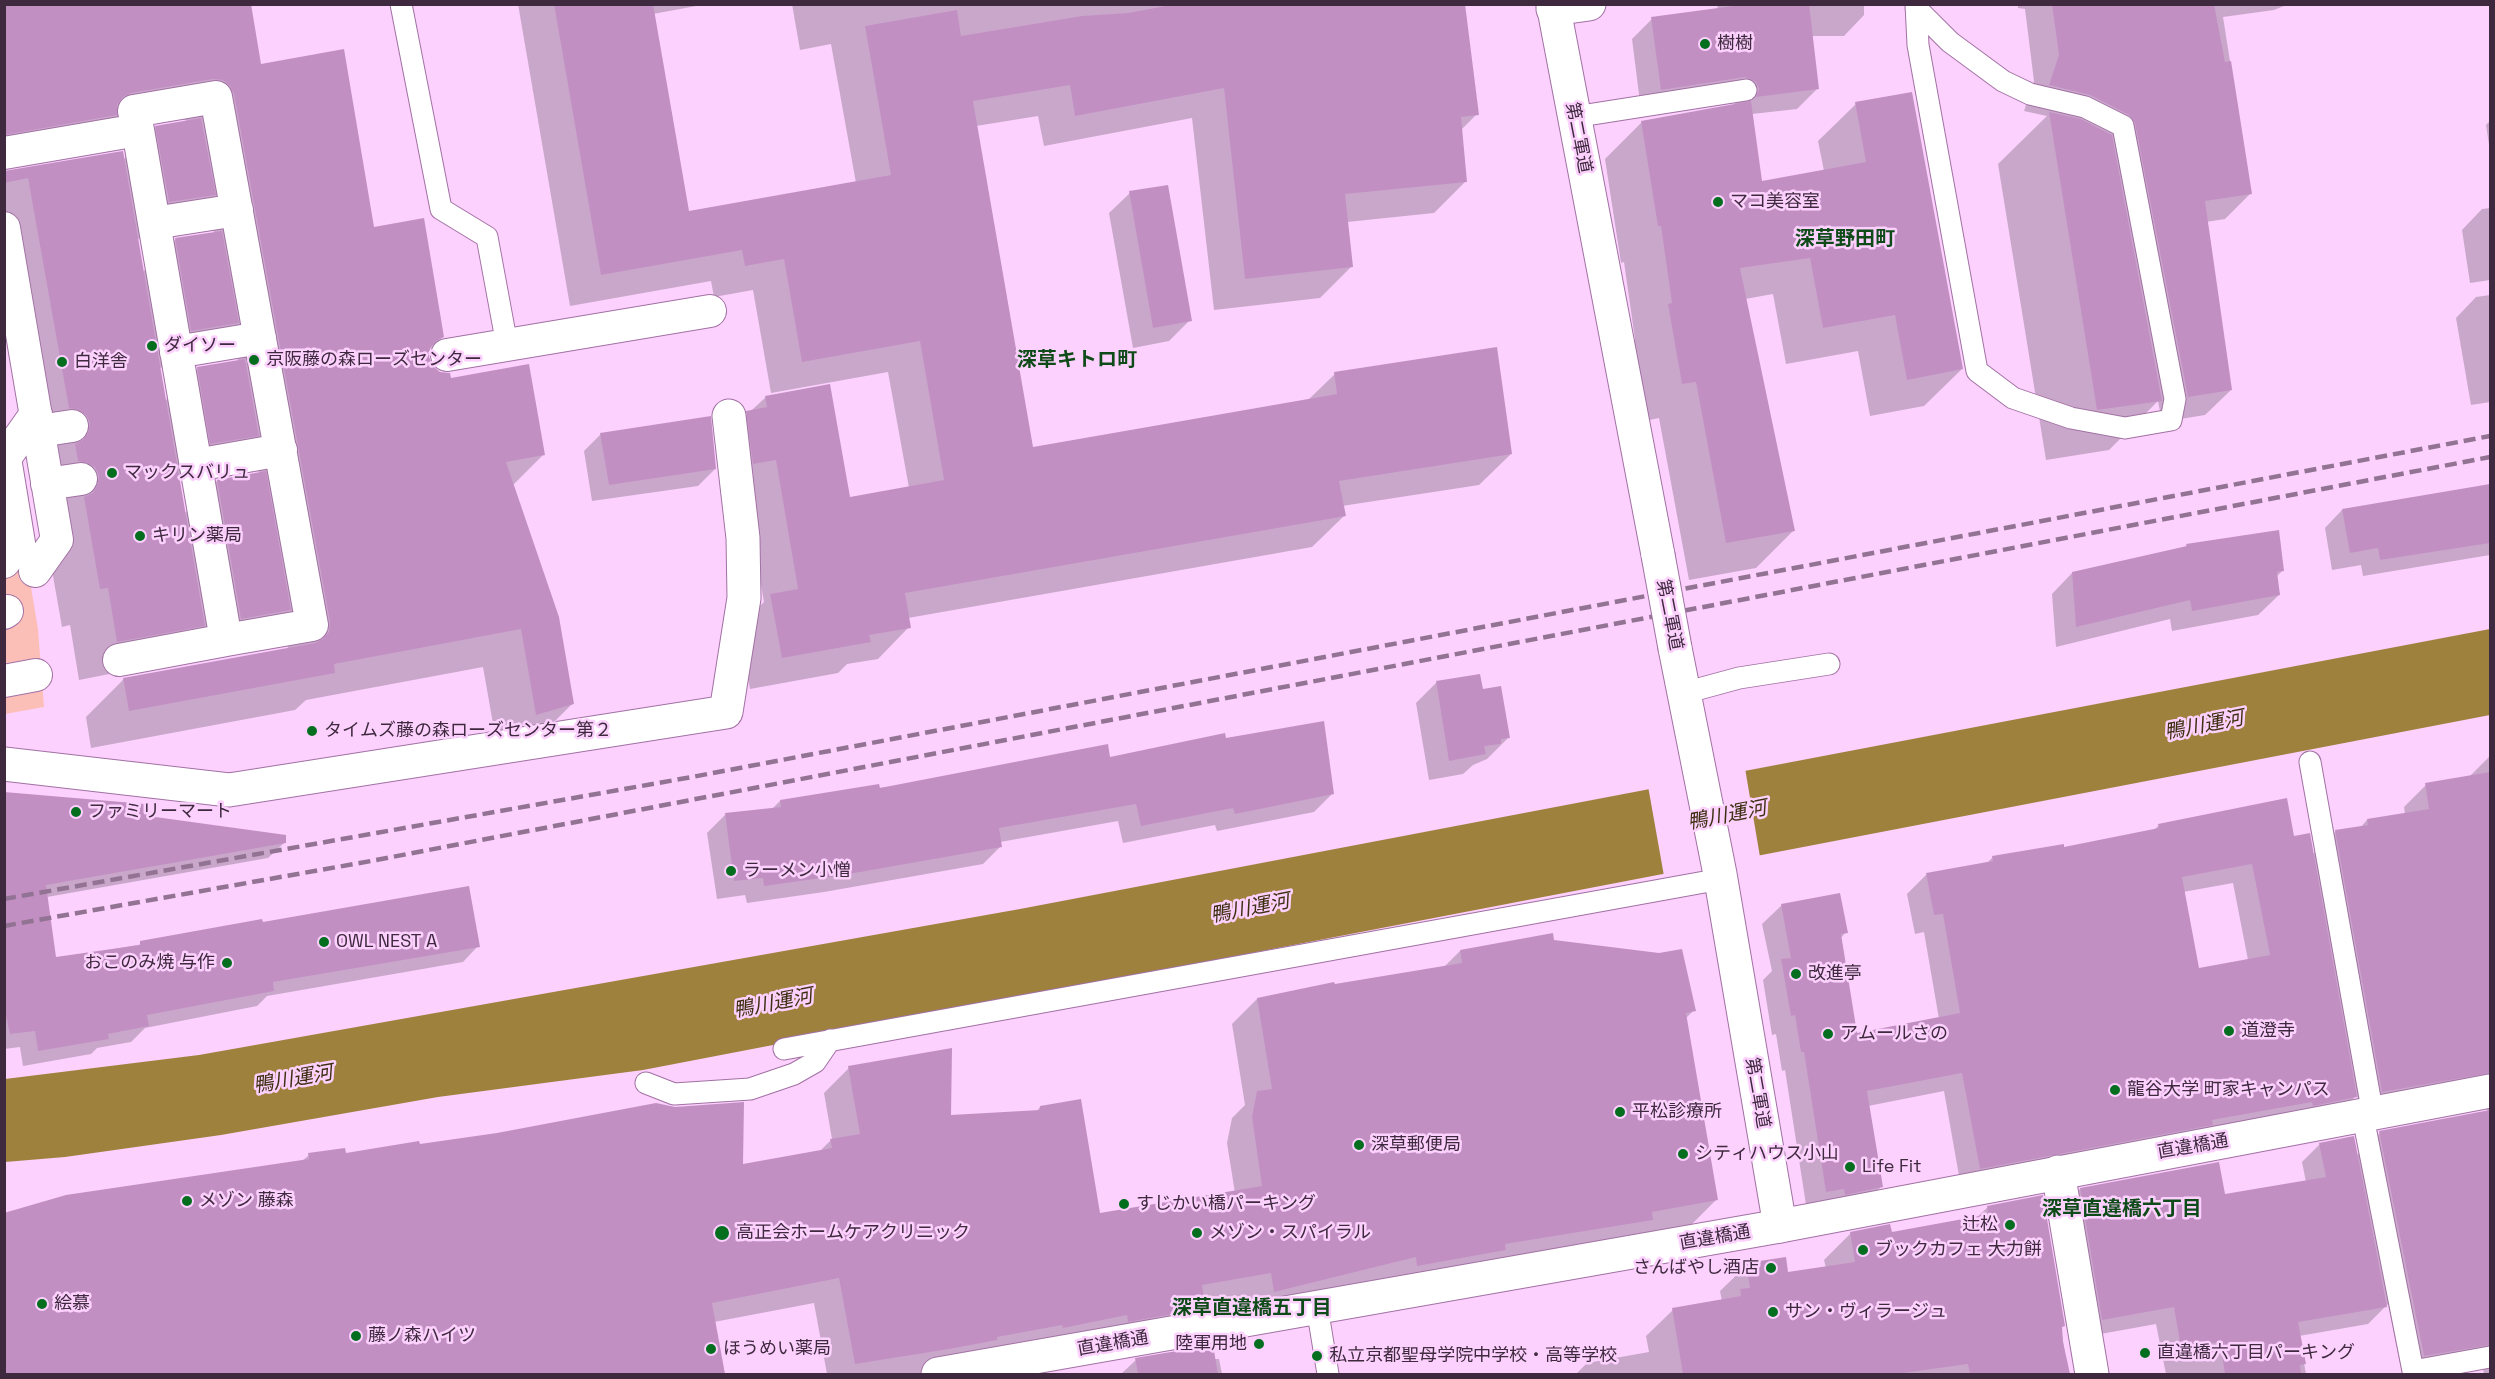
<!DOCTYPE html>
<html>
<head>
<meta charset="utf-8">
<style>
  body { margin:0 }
  #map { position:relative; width:2495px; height:1379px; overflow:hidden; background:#fcd1fd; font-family:"Space Grotesk",sans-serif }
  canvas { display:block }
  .frame { position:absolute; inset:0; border:6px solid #3e293f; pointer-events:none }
</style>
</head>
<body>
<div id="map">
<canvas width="2495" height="1379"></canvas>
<div class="frame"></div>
</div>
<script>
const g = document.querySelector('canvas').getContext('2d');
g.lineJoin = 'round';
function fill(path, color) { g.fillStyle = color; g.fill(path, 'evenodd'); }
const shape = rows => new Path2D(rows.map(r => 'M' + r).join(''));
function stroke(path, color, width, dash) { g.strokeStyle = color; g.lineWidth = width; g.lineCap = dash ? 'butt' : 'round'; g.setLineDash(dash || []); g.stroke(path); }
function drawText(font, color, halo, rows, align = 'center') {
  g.font = font + ' "Space Grotesk","Noto Sans JP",sans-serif'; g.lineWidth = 5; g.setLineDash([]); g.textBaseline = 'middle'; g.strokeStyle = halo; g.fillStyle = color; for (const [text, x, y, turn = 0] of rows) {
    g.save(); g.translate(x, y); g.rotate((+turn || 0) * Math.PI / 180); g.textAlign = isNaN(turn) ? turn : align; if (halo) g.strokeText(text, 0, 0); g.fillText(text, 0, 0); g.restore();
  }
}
fill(shape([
  [4,425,38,629,44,707,5,714]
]), '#fcbfb8');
fill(shape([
  [2490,629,2490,715,643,1070,438,1097,221,1135,65,1157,5,1162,5,1079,199,1055,1020,909]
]), '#9f813e');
fill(shape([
  [1745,768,1760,857,1664,876,1648,786]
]), '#fcd1fd');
fill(shape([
  [4,4,260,65,373,228,442,337,429,350,428,358,432,367,543,455,512,486,572,704,534,742,498,752,483,667,306,700,295,710,91,748,86,717,124,679,288,649,283,617,165,663,79,680,70,625,62,627,4,298,4,172,123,160,156,127,188,121,174,117,4,166],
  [208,200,214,233,176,239,143,272,137,239,175,233],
  [232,328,238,361,198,368,165,401,159,368,199,361],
  [252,440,259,474,217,481,184,514,179,481,219,474],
  [518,4,707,4,653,14,688,213,856,183,831,44,800,50,792,4,1460,4,1477,114,1461,130,1465,182,1434,213,1347,222,1351,267,1320,298,1214,310,1192,118,1044,146,1038,116,976,126,1032,449,1307,401,1335,374,1511,454,1479,485,1342,506,1344,516,1312,547,908,618,909,627,878,659,847,664,838,673,750,689,739,627,764,602,745,491,716,443,766,397,848,498,909,488,888,372,771,393,753,290,714,297,711,281,570,306],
  [1717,4,1864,4,1864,15,1844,36,1811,36,1817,89,1797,109,1752,114,1761,182,1824,171,1818,141,1856,104,1962,369,1924,406,1870,416,1858,351,1786,364,1773,294,1745,299,1793,531,1756,568,1689,580,1659,418,1645,421,1632,343,1635,339,1624,262,1621,263,1605,159,1642,122,1737,105,1724,97,1641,110,1632,39,1652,19,1718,10],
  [2018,4,2289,4,2274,10,2223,17,2251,193,2225,219,2206,222,2231,390,2205,415,2162,422,2158,401,2109,450,2046,460,1998,164,2047,116,2024,111,2034,81,2025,9,2018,8],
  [2490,121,2490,151,2486,125],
  [1130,193,1190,320,1169,341,1133,348,1109,213],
  [2490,208,2490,280,2470,283,2462,230,2482,209],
  [2490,295,2490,402,2471,405,2456,318,2476,297],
  [601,434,715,469,698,486,592,501,584,451],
  [2490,486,2490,555,2363,576,2361,565,2332,570,2325,528,2342,510],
  [2187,545,2282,571,2276,577,2279,595,2258,615,2172,631,2170,619,2056,647,2052,594,2072,573,2184,548],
  [1437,682,1481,691,1508,738,1487,759,1473,765,1463,774,1429,780,1416,703],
  [1225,740,1332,794,1314,812,1217,831,1215,825,1123,843,1118,821,1000,842,1001,846,983,864,824,892,747,903,745,895,717,899,707,833,725,815,772,809,780,801,1109,758],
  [2490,756,2490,1374,2484,1374,2483,1369,2402,1374,2388,1304,2368,1324,2299,1336,2306,1374,2166,1374,2156,1324,2084,1337,2062,1208,2080,1189,2224,1195,2306,1182,2302,1162,2320,1144,2356,1156,2380,1133,2488,1112,2482,1100,2360,1114,2357,1095,2336,1116,1961,1187,1944,1091,1868,1106,1881,1187,1862,1206,1807,1211,1785,1070,1782,1071,1776,1034,1772,1035,1763,980,1772,971,1762,924,1782,905,1846,932,1840,939,1856,1035,1939,1019,1924,932,1915,934,1907,894,1926,875,1987,863,1993,857,2063,849,2154,830,2159,825,2293,837,2312,855,2336,831,2360,828,2367,820,2405,814,2404,807,2426,785,2469,777],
  [2233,883,2248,960,2198,969,2183,892],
  [4,794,284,843,268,858,47,897,55,959,261,924,478,946,463,962,267,996,257,1006,145,1028,131,1042,97,1048,91,1054,23,1066,20,1047,4,1049],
  [1553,942,1694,1010,1685,1019,1717,1199,1691,1225,1636,1234,1626,1244,1249,1316,1246,1298,1204,1305,1180,1332,927,1374,827,1374,814,1303,714,1322,724,1374,4,1374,4,1215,302,1161,309,1155,741,1166,820,1151,832,1139,824,1093,849,1068,949,1116,1036,1112,1040,1107,1098,1214,1235,1193,1227,1143,1232,1118,1245,1105,1232,1024,1257,999,1444,967,1460,951],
  [1988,1207,2061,1328,2068,1374,1576,1374,1587,1363,1649,1352,1646,1336,1673,1310,1722,1301,1720,1291,1747,1265,1787,1274,1826,1268,1824,1260,1851,1233,1891,1234,1976,1218],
  [1219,1359,1222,1374,1121,1374,1136,1360]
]), '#0003');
fill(shape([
  [4,4,251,4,261,64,344,49,374,227,424,218,444,337,436,341,430,348,429,357,433,366,440,372,450,373,451,378,529,364,545,455,506,462,559,617,574,704,536,715,521,629,334,664,335,673,129,711,123,678,315,643,323,639,329,632,330,622,234,94,230,86,223,80,213,79,131,93,123,97,117,105,117,115,4,135],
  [554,4,653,4,689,211,891,175,865,26,957,10,961,36,1082,16,1128,13,1176,4,1465,4,1479,115,1461,117,1467,182,1345,194,1353,267,1245,279,1224,88,1075,116,1070,85,973,101,1033,447,1337,394,1334,372,1497,347,1512,454,1339,481,1346,516,905,593,911,628,869,635,871,642,782,658,770,594,798,589,776,460,753,464,746,411,767,407,765,396,830,384,850,497,944,480,920,341,802,362,784,259,745,266,742,250,601,275],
  [1748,4,1809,4,1819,89,1756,97,1759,89,1756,82,1745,77,1661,90,1651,17],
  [2052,4,2214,4,2225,62,2231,61,2252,194,2205,201,2232,390,2188,397,2135,123,2129,115,2090,95,2049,85,2059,55],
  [1912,92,1963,369,1907,380,1895,315,1823,328,1810,258,1740,268,1795,531,1726,543,1696,382,1682,384,1668,304,1672,303,1661,226,1658,226,1641,121,1751,101,1762,181,1866,162,1855,102],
  [2049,112,2081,119,2112,135,2162,401,2097,410],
  [201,118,216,195,169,202,155,126],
  [123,151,205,626,117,642,108,588,100,589,84,497,93,493,97,486,99,476,95,467,88,463,78,461,75,444,83,440,88,433,90,423,86,415,79,410,69,408,28,178,4,183,4,171],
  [1168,185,1192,321,1153,328,1129,191],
  [222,231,239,323,191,331,175,238],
  [245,359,259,436,210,444,197,367],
  [711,416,716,469,609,485,600,433],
  [266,471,291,610,241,619,217,480],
  [2490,484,2490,543,2380,560,2378,548,2350,553,2342,509],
  [2279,530,2284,571,2277,572,2280,595,2192,611,2190,600,2076,627,2072,572,2187,546,2186,544],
  [1480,674,1483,689,1501,686,1510,738,1501,739,1501,744,1484,746,1486,754,1449,761,1436,681],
  [1324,721,1334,794,1235,814,1233,808,1141,826,1136,804,999,828,1002,847,843,875,764,886,763,878,734,881,725,813,781,807,780,800,879,784,880,788,1108,744,1110,757,1225,733,1226,738],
  [2490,772,2490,1073,2382,1092,2335,830,2368,825,2367,819,2429,809,2425,783],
  [4,792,145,804,148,816,286,835,286,843,46,885,56,957,140,945,140,941,262,919,263,922,469,886,480,947,273,982,274,991,147,1015,149,1026,108,1034,109,1039,38,1051,35,1031,10,1034,4,1007],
  [2287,798,2294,836,2310,833,2357,1097,2313,1106,2312,1102,2212,1120,2213,1125,1980,1169,1962,1073,1867,1091,1883,1187,1845,1195,1844,1189,1826,1192,1804,1052,1801,1052,1795,1015,1791,1016,1781,959,1791,958,1781,904,1840,893,1848,933,1841,934,1857,1033,1960,1013,1943,914,1934,915,1926,873,1993,861,1992,856,2064,844,2064,847,2159,828,2158,824],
  [2252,864,2270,955,2199,968,2182,877],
  [1553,933,1554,940,1659,953,1682,949,1696,1011,1686,1013,1718,1200,1652,1212,1653,1220,1505,1244,1506,1250,1417,1266,1416,1257,1274,1292,1271,1273,1202,1285,1206,1308,1128,1322,1127,1315,1063,1328,1062,1325,997,1337,997,1340,949,1349,855,1364,839,1278,712,1303,725,1374,4,1374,4,1213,66,1195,309,1159,308,1153,345,1148,346,1153,419,1141,420,1144,497,1133,656,1103,675,1107,744,1102,743,1164,832,1148,830,1139,860,1134,848,1066,952,1048,951,1115,1040,1110,1040,1106,1081,1099,1100,1213,1262,1186,1252,1117,1257,1091,1272,1089,1257,998,1334,982,1335,984,1462,963,1460,950],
  [2490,1110,2490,1345,2424,1356,2379,1131],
  [2354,1136,2387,1307,2298,1322,2306,1364,2300,1365,2301,1374,2225,1374,2220,1342,2181,1348,2174,1307,2102,1320,2080,1188,2219,1162,2225,1194,2326,1177,2319,1143],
  [2043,1195,2065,1326,2062,1327,2063,1342,2070,1374,1970,1374,1968,1364,1896,1374,1683,1374,1672,1308,1741,1296,1740,1289,1750,1288,1746,1263,1786,1257,1788,1272,1855,1262,1850,1232,1890,1224,1892,1232,1985,1215,1988,1213,1987,1206],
  [1213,1345,1218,1374,1138,1374,1135,1358]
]), '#c28fc3');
const service = shape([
  [401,4,441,209,487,237,507,345],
  [1916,4,1918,45,1977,371,2013,398,2071,418,2125,428,2171,420,2175,399,2123,126,2085,107,2030,94,2003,81,1950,42,1916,8],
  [1574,117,1746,90],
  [1684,693,1739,678,1829,664],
  [2310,762,2373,1115],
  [784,1049,1721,879],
  [646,1083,674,1094,750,1089,794,1074,815,1062,830,1040],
  [2363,1117,2413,1371,2490,1357],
  [1317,1307,1328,1374]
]);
const pedestrian = shape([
  [138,130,134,111,216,97,312,625,226,640],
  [4,153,138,130,226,640,119,660],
  [154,223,237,210],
  [4,228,57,540,35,571],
  [176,352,260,338],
  [447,355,710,311],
  [39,431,72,426],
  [196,465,281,450],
  [47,484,81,479],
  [4,562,19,543,5,458,36,414],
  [4,613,7,611],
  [4,681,36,675]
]);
const minor = shape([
  [1553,9,1589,4],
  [4,764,229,790,726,712,744,598,743,538,729,416],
  [938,1374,1780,1226,2490,1091]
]);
const tertiary = shape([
  [1553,4,1658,555],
  [1675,648,1720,874,1780,1226],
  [2058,1172,2092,1374]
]);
stroke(service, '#a271a4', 23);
stroke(pedestrian, '#a271a4', 34);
stroke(minor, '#a271a4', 35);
stroke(tertiary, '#a271a4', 35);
stroke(service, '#fff', 21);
stroke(pedestrian, '#fff', 32);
stroke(minor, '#fff', 33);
stroke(tertiary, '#fff', 33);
stroke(shape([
  [4,899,692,777,2490,436],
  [4,926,371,861,2490,457]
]), '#927393', 4.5, [12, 6]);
const tertiaryBridge = shape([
  [1658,555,1675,648]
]);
stroke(tertiaryBridge, '#a271a4', 35, []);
stroke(tertiaryBridge, '#fff', 33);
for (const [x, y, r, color] of [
  [1705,44,6,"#026e1e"],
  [1718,202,6,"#026e1e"],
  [152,346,6,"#026e1e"],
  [254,360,6,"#026e1e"],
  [62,362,6,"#026e1e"],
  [112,473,6,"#026e1e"],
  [140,536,6,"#026e1e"],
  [312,731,6,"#026e1e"],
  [76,812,6,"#026e1e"],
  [731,871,6,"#026e1e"],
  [324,942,6,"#026e1e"],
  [227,963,6,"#026e1e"],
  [1796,974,6,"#026e1e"],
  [2229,1031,6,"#026e1e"],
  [1828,1034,6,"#026e1e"],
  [2115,1090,6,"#026e1e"],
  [1620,1112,6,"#026e1e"],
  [1359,1145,6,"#026e1e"],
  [1683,1154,6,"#026e1e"],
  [1850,1167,6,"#026e1e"],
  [187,1201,6,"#026e1e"],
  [1124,1204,6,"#026e1e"],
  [2010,1225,6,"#026e1e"],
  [722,1233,8,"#026e1e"],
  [1197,1233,6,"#026e1e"],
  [1863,1250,6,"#026e1e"],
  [1771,1268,6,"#026e1e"],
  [42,1304,6,"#026e1e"],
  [1773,1312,6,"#026e1e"],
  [356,1336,6,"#026e1e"],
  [1259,1344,6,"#026e1e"],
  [711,1349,6,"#026e1e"],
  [2145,1353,6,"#026e1e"],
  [1317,1356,6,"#026e1e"]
]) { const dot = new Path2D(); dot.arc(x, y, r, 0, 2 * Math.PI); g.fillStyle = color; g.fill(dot); stroke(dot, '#fcd1fd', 2); }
drawText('18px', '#3e293f', '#fcd1fd', [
  ["樹樹",1717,44],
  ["マコ美容室",1730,202],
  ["ダイソー",164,346],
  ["京阪藤の森ローズセンター",266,360],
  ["白洋舎",74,362],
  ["マックスバリュ",124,473],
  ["キリン薬局",152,536],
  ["タイムズ藤の森ローズセンター第２",324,731],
  ["ファミリーマート",88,812],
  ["ラーメン小憎",743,871],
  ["OWL NEST A",336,942],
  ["おこのみ焼 与作",215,963,"right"],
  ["改進亭",1808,974],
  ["道澄寺",2241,1031],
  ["アムールさの",1840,1034],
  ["龍谷大学 町家キャンパス",2127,1090],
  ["平松診療所",1632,1112],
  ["深草郵便局",1371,1145],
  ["シティハウス小山",1695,1154],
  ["Life Fit",1862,1167],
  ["メゾン 藤森",199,1201],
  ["すじかい橋パーキング",1136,1204],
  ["辻松",1998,1225,"right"],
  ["高正会ホームケアクリニック",736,1233],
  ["メゾン・スパイラル",1209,1233],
  ["ブックカフェ 大力餅",1875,1250],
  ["さんばやし酒店",1759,1268,"right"],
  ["絵慕",54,1304],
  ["サン・ヴィラージュ",1785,1312],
  ["藤ノ森ハイツ",368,1336],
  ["陸軍用地",1247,1344,"right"],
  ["ほうめい薬局",723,1349],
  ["直違橋六丁目パーキング",2157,1353],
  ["私立京都聖母学院中学校・高等学校",1329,1356]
], 'left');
drawText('18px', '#3e293f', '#fcd1fd', [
  ["第二軍道",1578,138,79],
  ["第二軍道",1669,615,79],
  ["第二軍道",1757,1093,80],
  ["直違橋通",2193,1147,-10],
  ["直違橋通",1715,1238,-10],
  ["直違橋通",1113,1344,-10]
]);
drawText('bold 20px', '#0f4b19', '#fcd1fd', [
  ["深草野田町",1845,240],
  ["深草キトロ町",1077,361],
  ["深草直違橋六丁目",2122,1210],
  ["深草直違橋五丁目",1252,1309]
]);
drawText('italic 20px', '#3d3011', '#fcd1fd', [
  ["鴨川運河",2204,726,-11],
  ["鴨川運河",1727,816,-11],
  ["鴨川運河",1250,909,-11],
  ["鴨川運河",773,1004,-11],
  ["鴨川運河",293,1080,-10]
]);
</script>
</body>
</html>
